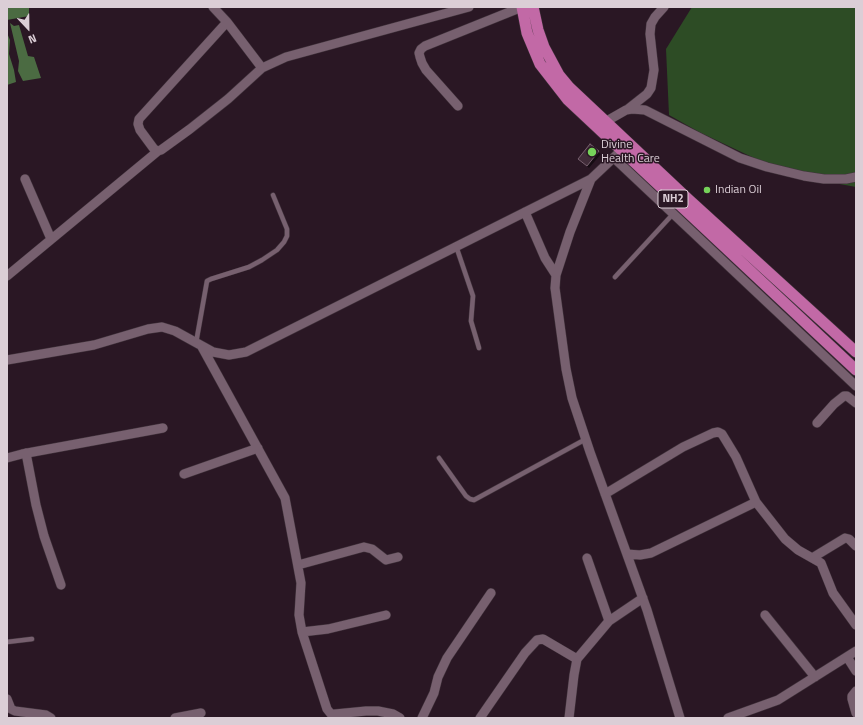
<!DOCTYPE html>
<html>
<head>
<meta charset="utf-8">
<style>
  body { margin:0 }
  #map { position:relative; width:863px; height:725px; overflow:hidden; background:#2a1724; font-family:"Titillium Web",sans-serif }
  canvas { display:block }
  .frame { position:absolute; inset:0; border:8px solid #dbced6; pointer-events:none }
  .north { position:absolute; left:8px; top:8px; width:40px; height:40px; -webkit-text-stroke:3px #2a1724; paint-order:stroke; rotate:158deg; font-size:11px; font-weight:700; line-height:16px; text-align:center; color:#dbced6 }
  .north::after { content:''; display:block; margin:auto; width:14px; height:18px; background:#dbced6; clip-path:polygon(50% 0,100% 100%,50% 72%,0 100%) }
</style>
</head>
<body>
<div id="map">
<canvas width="863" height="725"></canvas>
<div class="frame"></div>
<div class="north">N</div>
</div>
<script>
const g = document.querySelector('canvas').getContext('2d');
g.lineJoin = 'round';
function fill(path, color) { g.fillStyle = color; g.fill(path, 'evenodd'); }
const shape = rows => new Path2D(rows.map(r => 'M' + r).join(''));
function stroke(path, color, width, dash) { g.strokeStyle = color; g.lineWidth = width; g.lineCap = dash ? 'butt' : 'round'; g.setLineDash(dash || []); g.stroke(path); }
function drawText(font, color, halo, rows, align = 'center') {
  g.font = font + ' "Titillium Web",sans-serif'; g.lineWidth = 3; g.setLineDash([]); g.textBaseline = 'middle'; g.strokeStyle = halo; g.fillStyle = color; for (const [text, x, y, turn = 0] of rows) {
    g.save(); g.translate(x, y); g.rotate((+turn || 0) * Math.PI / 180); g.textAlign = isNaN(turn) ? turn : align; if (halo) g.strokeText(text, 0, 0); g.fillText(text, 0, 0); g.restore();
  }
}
fill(shape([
  [692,7,856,7,856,187,790,175,699,132,669,115,666,49]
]), '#2d4c25');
fill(shape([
  [7,7,29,7,29,16,7,20],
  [10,23,14,26,19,25,28,56,34,57,41,78,23,81,18,71,19,61],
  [7,33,10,40,9,54,14,70,16,82,7,85]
]), '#4b6b42');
fill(shape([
  [598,152,601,154,589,168,581,161]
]), '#0007');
const building = shape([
  [590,144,599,151,587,166,578,159,590,144]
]);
fill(building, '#412c39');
stroke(building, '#78616f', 1);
const service = shape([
  [456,246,473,296,471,321,479,348],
  [615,277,673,214],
  [196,343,207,281,211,279,249,267,262,260,277,250,284,242,287,236,287,229,273,195],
  [439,458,466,496,470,499,474,500,586,439],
  [7,642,32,639]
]);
const minor = shape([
  [213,7,227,22,262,68,286,57,469,7],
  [227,22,139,119,138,124,140,130,154,149,158,151,161,150,190,129,228,99,262,68],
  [458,106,426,70,422,63,420,57,419,53,421,49,425,46,522,7],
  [628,109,647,94,651,88,654,70,650,34,651,24,655,17,664,7],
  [605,122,626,110,632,109,645,110,740,158,767,167,804,176,824,179,846,179,856,177],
  [614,158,856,386],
  [25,179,51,239],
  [591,179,570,232,556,275,555,288,566,369,572,398,590,452,647,610,680,718],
  [525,212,545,258,556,275],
  [7,276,158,151],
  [202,347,285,498,301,583,299,615,302,632,327,709,331,714,335,714,366,711,378,711,393,714,400,718],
  [7,360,94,345,148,329,162,327,175,331,213,352,229,355,246,352,591,179,627,145],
  [817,423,834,404,844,396,847,396,856,403],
  [26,453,36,505,44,536,61,585],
  [7,458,22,454,163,428],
  [184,474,258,448],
  [605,494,683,447,713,433,718,432,722,434,736,457,756,502,785,539,798,550,821,563,833,593,856,625],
  [627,554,640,555,651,553,756,502],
  [587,558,609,621],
  [812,558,845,538,849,539,856,546],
  [298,565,364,547,372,549,386,560,398,557],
  [765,615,815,677],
  [302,632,328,629,386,615],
  [847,657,856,671],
  [856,691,852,696,852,699,856,713],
  [7,699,11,709,15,711,46,715,51,718],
  [175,718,201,713],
  [422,718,434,693,438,677,447,658,491,593],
  [480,718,525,653,537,640,543,639,577,659],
  [569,718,574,675,577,659,609,621,643,598],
  [728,718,778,700,856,651]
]);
const trunk = shape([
  [522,7,527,33,540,64,568,100,856,370],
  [533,7,538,30,544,47,559,75,569,87,687,198,856,352]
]);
stroke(service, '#42343d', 5.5);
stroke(minor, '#42343d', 10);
stroke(trunk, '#42343d', 12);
stroke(service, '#77606f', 4.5);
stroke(minor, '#77606f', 9);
stroke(trunk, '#c269a6', 11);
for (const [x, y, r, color] of [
  [592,152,5,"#76d25a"],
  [707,190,4,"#76d25a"]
]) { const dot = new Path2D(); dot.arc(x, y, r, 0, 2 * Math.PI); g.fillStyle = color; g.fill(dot); stroke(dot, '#2a1724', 1.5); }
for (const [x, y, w] of [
  [673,199,30]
]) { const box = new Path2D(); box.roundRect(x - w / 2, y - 9, w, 18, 3); g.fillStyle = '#2a1724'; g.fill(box); stroke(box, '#dbced6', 1); }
drawText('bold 11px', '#dbced6', null, [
  ["NH2",673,199]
]);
drawText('12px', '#dbced6', '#2a1724', [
  ["Divine",601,145],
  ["Health Care",601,159],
  ["Indian Oil",715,190]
], 'left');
</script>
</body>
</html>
